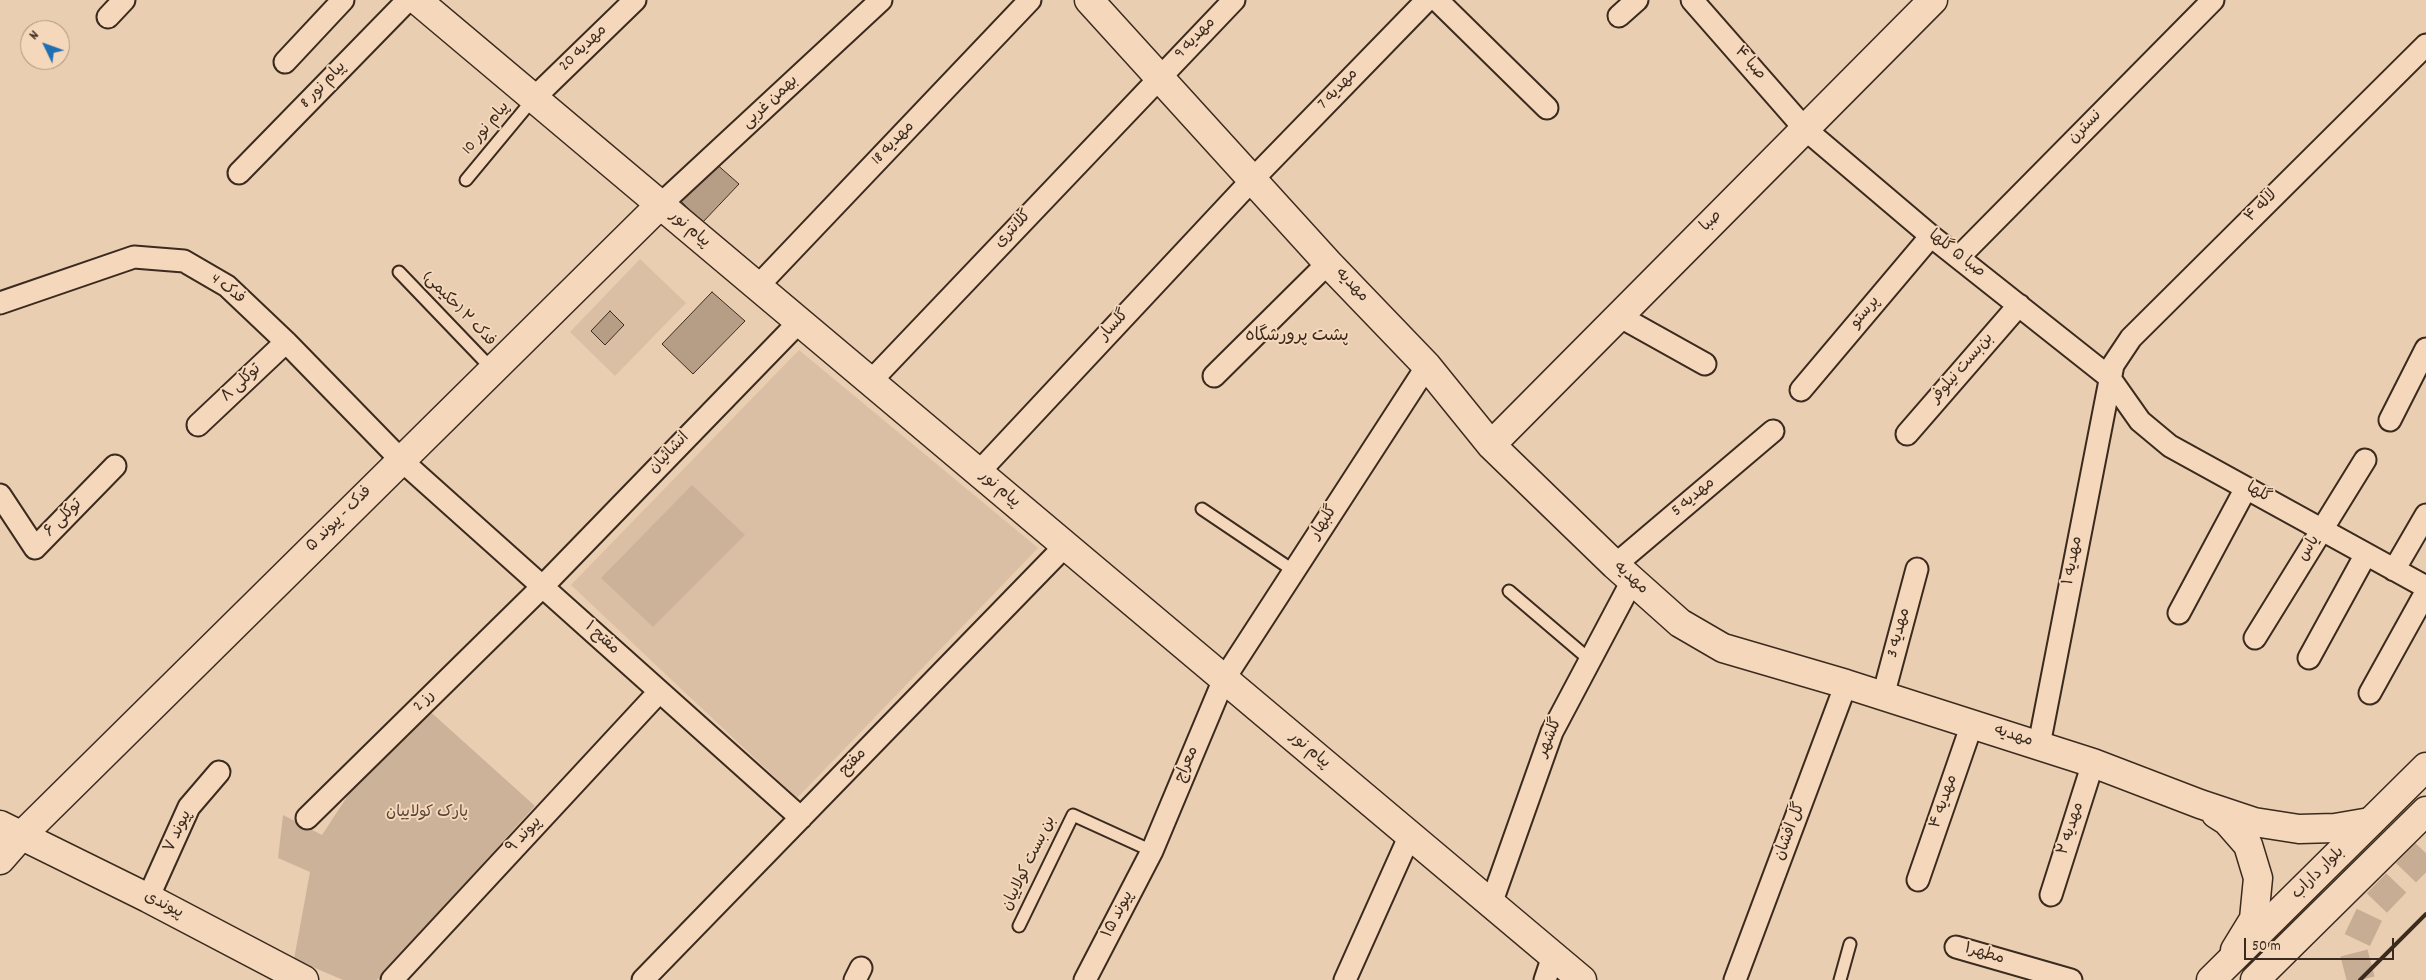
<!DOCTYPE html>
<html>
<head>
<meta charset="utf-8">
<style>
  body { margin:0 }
  #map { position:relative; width:2426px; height:980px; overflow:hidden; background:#eaceb2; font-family:Dekko,sans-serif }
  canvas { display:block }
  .north { position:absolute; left:20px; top:20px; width:50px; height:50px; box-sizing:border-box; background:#f5d8bc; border:1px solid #ab927d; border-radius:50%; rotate:312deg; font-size:14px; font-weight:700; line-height:20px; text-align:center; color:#3b2a1e }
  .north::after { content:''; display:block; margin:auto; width:18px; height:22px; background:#1f6fb2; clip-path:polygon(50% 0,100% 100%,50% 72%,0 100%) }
  .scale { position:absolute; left:2244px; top:938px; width:150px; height:22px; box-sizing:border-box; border:2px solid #3b2a1e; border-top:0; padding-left:6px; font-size:15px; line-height:18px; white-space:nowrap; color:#3b2a1e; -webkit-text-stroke:4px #f5d8bc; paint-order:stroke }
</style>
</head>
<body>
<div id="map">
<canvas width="2426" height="980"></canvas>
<div class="north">N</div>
<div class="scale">50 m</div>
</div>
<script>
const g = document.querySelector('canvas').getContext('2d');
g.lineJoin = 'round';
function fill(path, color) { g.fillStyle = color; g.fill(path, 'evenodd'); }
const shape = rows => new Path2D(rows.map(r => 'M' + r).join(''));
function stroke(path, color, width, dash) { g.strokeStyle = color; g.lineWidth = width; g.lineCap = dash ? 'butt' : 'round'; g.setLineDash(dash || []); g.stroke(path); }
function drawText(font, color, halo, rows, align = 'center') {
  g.font = font + ' Dekko,"Playpen Sans Arabic",sans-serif'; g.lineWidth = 4; g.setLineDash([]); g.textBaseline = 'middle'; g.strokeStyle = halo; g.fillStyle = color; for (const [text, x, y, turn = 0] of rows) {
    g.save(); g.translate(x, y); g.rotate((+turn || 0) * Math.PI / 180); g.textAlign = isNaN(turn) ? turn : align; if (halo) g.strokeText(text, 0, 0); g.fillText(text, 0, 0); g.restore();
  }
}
fill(shape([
  [640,259,686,303,615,376,570,332],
  [799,350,1038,548,797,798,571,585]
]), '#dabfa5');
fill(shape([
  [692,485,745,535,653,627,601,578],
  [424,706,535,806,377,980,343,980,294,959,310,872,278,858,283,815,322,835,360,777]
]), '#cdb29a');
const building = shape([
  [714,162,739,184,702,223,677,197,714,162],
  [712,292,745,321,693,374,662,344,712,292],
  [610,311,624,325,605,345,591,331,610,311]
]);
fill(building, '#b69d86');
stroke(building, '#3b2a1e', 1);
stroke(shape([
  [2361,980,2353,949,2373,907,2426,852]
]), '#c7ad94', 28, [28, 14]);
const service = shape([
  [466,180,534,98],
  [399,272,493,370],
  [1202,509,1294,571],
  [1509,591,1590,660],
  [1019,926,1073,815,1152,851],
  [1840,980,1850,944]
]);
const minor = shape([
  [1437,0,1547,108],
  [1692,0,1805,129,1931,236,2109,377,2140,421,2170,446,2426,587],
  [1619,16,1637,0],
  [108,17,124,0],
  [285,62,343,0],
  [534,98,635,0],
  [239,173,408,0],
  [660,205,881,0],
  [1959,257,2213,0],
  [757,287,1030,0],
  [0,303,134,257,184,261,227,286,286,342,401,460,801,818],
  [1619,316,1705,364],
  [1214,376,1328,263],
  [870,382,1234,0],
  [1801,390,1931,236],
  [2390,420,2426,349],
  [198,425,286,342],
  [1907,434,2019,305],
  [978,473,1252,180,1427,0],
  [0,495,35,548,115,466],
  [1615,565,1773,431],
  [2394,570,2426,515],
  [2179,613,2246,488],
  [2255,638,2365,460],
  [2309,658,2366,554],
  [2370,693,2426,592],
  [1883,696,1917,569],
  [2039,745,2113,365,2131,338,2426,45],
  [307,818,542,587,799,322],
  [1918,880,1972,724],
  [2051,895,2093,763],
  [148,898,189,807,219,772],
  [1491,904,1552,732,1632,581],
  [1956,947,2071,980],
  [392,980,659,692],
  [643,980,1065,546],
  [855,980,861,968],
  [1085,980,1152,851,1224,679,1427,366],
  [1345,980,1410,835],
  [1545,980,1553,956],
  [1735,980,1846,684]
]);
const tertiary = shape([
  [1089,0,1328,263,1427,366,1491,445,1615,565,1680,623,1723,648,1846,684,2093,763,2200,804,2254,822,2299,829,2335,828,2370,822],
  [1491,445,1933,0],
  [2216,814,2227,821,2248,845,2258,878,2254,919,2235,950],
  [0,825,148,898,304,980],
  [0,860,21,836,660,205]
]);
const secondary = shape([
  [417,0,1582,980],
  [2211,980,2426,767],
  [2255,980,2426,811]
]);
stroke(service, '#3b2a1e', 15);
stroke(minor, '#3b2a1e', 25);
stroke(tertiary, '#3b2a1e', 31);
stroke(secondary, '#3b2a1e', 31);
stroke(service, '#f5d8bc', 11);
stroke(minor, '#f5d8bc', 21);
stroke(tertiary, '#f5d8bc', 28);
stroke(secondary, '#f5d8bc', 28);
stroke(shape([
  [2360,980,2426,914]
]), '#3b2a1e', 4);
drawText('16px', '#3b2a1e', '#f5d8bc', [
  ["مهدیه 9",1196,39,-46],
  ["مهدیه 20",584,49,-44],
  ["صبا ۴",1749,64,49],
  ["پیام نور 8",324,86,-46],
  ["مهدیه 7",1339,90,-46],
  ["بهمن غربی",771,103,-43],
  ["نسترن",2086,128,-45],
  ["پیام نور 10",487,129,-50],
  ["مهدیه 18",894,144,-46],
  ["لاله ۴",2262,207,-45],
  ["صبا",1712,222,-45],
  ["پیام نور",689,230,40],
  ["کلانتری",1014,230,-46],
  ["صبا ۵ گلها",1956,255,38],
  ["مهدیه",1351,286,46],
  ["فدک 4",227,290,37],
  ["فدک ۲ (حکیمی)",458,310,46],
  ["پرستو",1866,313,-50],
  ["گلسار",1115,326,-47],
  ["بن‌بست نیلوفر",1963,369,-49],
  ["توکلی ۸",242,384,-43],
  ["انشائیان",670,454,-46],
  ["پیام نور",999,490,40],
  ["گلها",2258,494,29],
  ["مهدیه 5",1694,498,-40],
  ["توکلی ۶",64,519,-45],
  ["فدک - پیوند ۵",340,520,-45],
  ["گلبهار",1325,523,-57],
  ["یاس",2310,549,-58],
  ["مهدیه ۱",2074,561,-79],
  ["مهدیه",1630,579,42],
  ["مهدیه 3",1900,633,-75],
  ["مفتح ۱",601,639,42],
  ["رز 2",425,702,-45],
  ["مهدیه",2013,737,18],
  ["گلشهر",1551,738,-67],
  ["پیام نور",1309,751,40],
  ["مفتح",854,763,-46],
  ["معراج",1188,765,-67],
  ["مهدیه ۴",1945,802,-71],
  ["مهدیه ۲",2072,829,-72],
  ["پیوند ۷",179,832,-65],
  ["گل افشان",1791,832,-69],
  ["پیوند ۹",525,836,-47],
  ["بن بست کولاییان",1030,864,-64],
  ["بلوار داراب",2319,874,-45],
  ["پیوندی",163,906,27],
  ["پیوند ۱۵",1119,915,-63],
  ["مطهر۱",1984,955,16]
]);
drawText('16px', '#584537', '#f5d8bc', [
  ["پارک کولاییان",427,814]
]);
drawText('18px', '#3b2a1e', '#f5d8bc', [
  ["پشت پرورشگاه",1297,338]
]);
</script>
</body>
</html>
